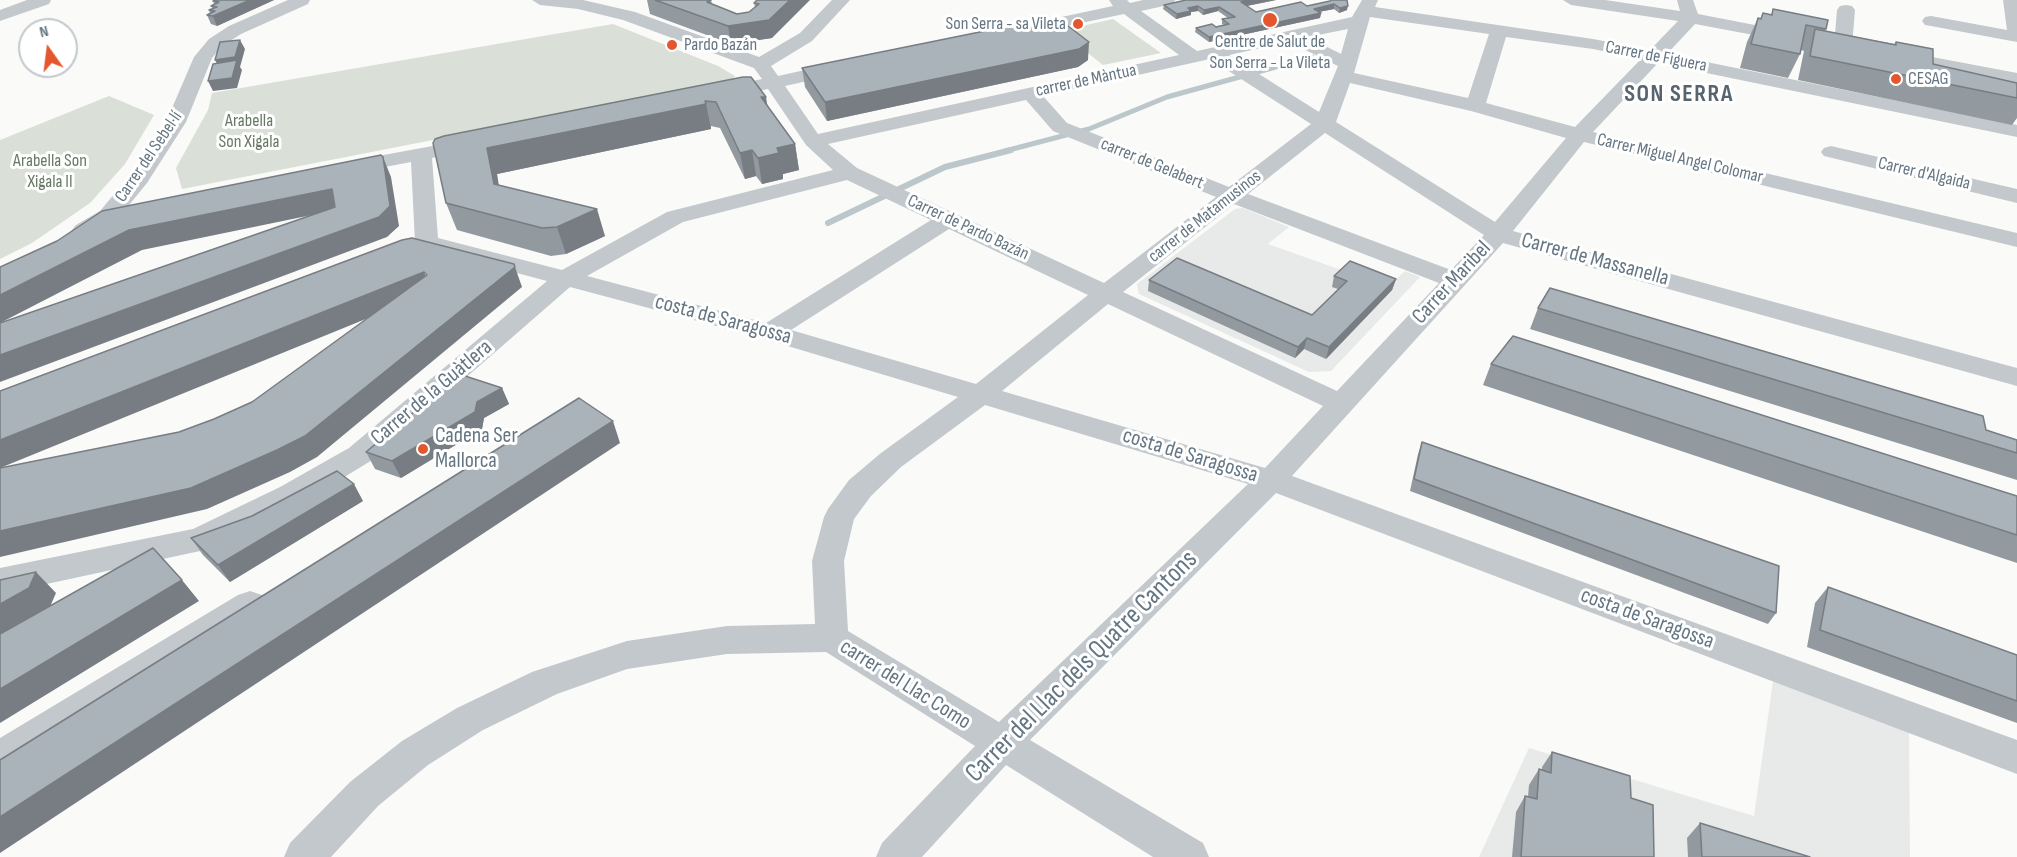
<!DOCTYPE html>
<html>
<head>
<meta charset="utf-8">
<style>
  body { margin:0 }
  #map { position:relative; width:2017px; height:857px; overflow:hidden; background:#fafaf8; font-family:"Sofia Sans Condensed",sans-serif }
  canvas { display:block }
  .north { position:absolute; left:18px; top:18px; width:60px; height:60px; box-sizing:border-box; background:#fff; border:2px solid #c1c8cd; border-radius:50%; rotate:346deg; font-size:16px; font-weight:700; line-height:24px; text-align:center; color:#657683 }
  .north::after { content:''; display:block; margin:auto; width:21px; height:27px; background:#e4572e; clip-path:polygon(50% 0,100% 100%,50% 72%,0 100%) }
</style>
</head>
<body>
<div id="map">
<canvas width="2017" height="857"></canvas>
<div class="north">N</div>
</div>
<script>
const g = document.querySelector('canvas').getContext('2d');
g.lineJoin = 'round';
function fill(path, color) { g.fillStyle = color; g.fill(path, 'evenodd'); }
const shape = rows => new Path2D(rows.map(r => 'M' + r).join(''));
function stroke(path, color, width, dash) { g.strokeStyle = color; g.lineWidth = width; g.lineCap = dash ? 'butt' : 'round'; g.setLineDash(dash || []); g.stroke(path); }
function drawText(font, color, halo, rows, align = 'center') {
  g.font = font + ' "Sofia Sans Condensed",sans-serif'; g.lineWidth = 6; g.setLineDash([]); g.textBaseline = 'middle'; g.strokeStyle = halo; g.fillStyle = color; for (const [text, x, y, turn = 0] of rows) {
    g.save(); g.translate(x, y); g.rotate((+turn || 0) * Math.PI / 180); g.textAlign = isNaN(turn) ? turn : align; if (halo) g.strokeText(text, 0, 0); g.fillText(text, 0, 0); g.restore();
  }
}
fill(shape([
  [1243,208,1289,227,1268,244,1347,272,1393,282,1405,271,1420,277,1331,371,1309,372,1139,294,1137,284,1235,209],
  [1774,674,1909,731,1910,857,1479,857,1529,748,1754,816]
]), '#e8e9e9');
fill(shape([
  [1113,19,1161,53,1103,65,1060,31],
  [613,24,718,66,735,76,730,82,182,189,176,168,208,110,212,93],
  [109,96,154,115,125,164,90,203,32,243,0,259,0,140]
]), '#dadfd7');
stroke(shape([
  [1005,151,1089,129,1167,97,1312,57]
]), '#bbc7cb', 5);
stroke(shape([
  [828,223,945,167,1011,150]
]), '#bbc7cb', 6);
fill(shape([
  [27,0,51,0,49,4,0,21,0,10,27,0],
  [288,0,310,0,308,4,241,34,221,47,212,58,186,122,147,183,116,221,92,235,84,237,76,235,72,230,76,225,100,211,131,174,166,122,194,57,209,39,229,26,288,0],
  [532,0,583,0,635,12,759,57,800,33,832,0,850,0,812,41,771,66,778,76,841,62,848,64,850,68,848,72,785,86,818,134,1179,55,1124,14,1024,35,1018,34,1015,30,1018,26,1024,25,1113,6,1109,0,1127,0,1130,3,1143,0,1175,0,1173,4,1141,11,1197,51,1352,17,1362,0,1378,0,1375,7,1593,39,1650,50,1678,21,1571,5,1563,0,1605,0,1680,11,1677,0,1693,0,1698,14,1791,32,1797,33,1800,37,1797,41,1791,42,1695,24,1667,54,2017,125,2017,137,1658,63,1593,132,2017,233,2017,247,1584,142,1513,231,2017,368,2017,386,1503,243,1292,476,2017,740,2017,774,1276,493,1030,740,1203,843,1209,857,1153,857,1006,765,922,857,876,857,882,843,975,746,826,652,727,654,627,669,557,694,483,730,428,765,378,806,331,857,284,857,290,843,350,782,402,741,457,708,532,672,627,641,727,626,815,624,812,561,824,517,828,509,849,480,881,453,958,397,761,338,570,287,369,462,302,503,200,551,0,594,0,568,193,529,280,487,349,448,547,281,419,247,415,242,411,162,348,174,340,173,337,168,340,163,438,145,445,147,448,151,445,155,432,158,438,238,562,270,667,212,833,170,806,145,768,89,719,100,712,98,709,94,712,90,762,79,754,68,623,20,578,9,540,5,532,0],
  [1370,17,1489,34,1468,98,1354,73,1370,17],
  [1348,29,1341,54,1308,37,1348,29],
  [1506,37,1593,49,1641,59,1575,127,1486,103,1506,37],
  [1289,42,1338,66,1319,112,1229,55,1289,42],
  [1210,59,1311,124,1229,187,1067,123,1043,96,1210,59],
  [1350,83,1471,111,1566,138,1495,222,1336,122,1350,83],
  [1026,100,1053,131,1216,197,1104,283,857,168,828,144,1026,100],
  [1325,133,1484,235,1451,270,1248,194,1325,133],
  [847,180,931,220,766,323,587,276,683,222,847,180],
  [1234,204,1439,283,1337,391,1123,292,1234,204],
  [949,229,1088,295,976,384,791,330,949,229],
  [1108,304,1323,406,1265,468,1002,391,1108,304],
  [985,405,1248,484,999,722,848,631,844,561,854,519,871,496,901,467,985,405],
  [2003,0,2017,0,2017,42,1931,26,1925,25,1922,21,1925,17,1931,16,2007,30,2003,0],
  [1846,5,1852,6,1855,10,1852,46,1849,50,1843,51,1837,50,1834,46,1837,10,1840,6,1846,5],
  [1895,50,2017,73,2017,85,1888,60,1886,56,1888,52,1895,50],
  [1831,146,2017,189,2017,203,1824,156,1821,152,1824,148,1831,146],
  [250,591,262,595,267,604,262,613,13,770,0,775,0,738,238,595,250,591]
]), '#c3c8cc');
fill(shape([
  [215,0,274,0,217,26,211,24,207,15,210,13,209,10,213,9,211,6,214,4,213,1],
  [647,0,711,0,712,4,737,14,749,12,755,7,754,3,757,0,772,38,731,44,650,14],
  [1186,0,1276,0,1247,6,1256,12,1307,6,1330,1,1347,10,1339,13,1334,9,1319,12,1321,13,1320,18,1209,42,1195,32,1196,28,1216,27,1224,25,1222,24,1222,19,1228,18,1218,11,1203,15,1198,11,1191,12,1191,15,1176,19,1163,9,1164,5],
  [1773,9,1826,29,1825,31,1894,44,1896,42,1936,66,2017,83,2017,118,2012,125,1798,80,1804,51,1801,50,1800,54,1788,78,1740,68,1747,42,1758,18,1760,19,1763,13,1771,15],
  [1088,60,1078,67,827,121,805,87,802,68],
  [743,77,767,106,795,144,799,170,783,174,783,179,762,184,756,176,745,179,720,128,711,126,711,129,497,174,498,185,605,236,566,254,551,256,457,230,446,203,435,139],
  [1334,276,1396,279,1392,290,1326,359,1304,349,1295,358,1148,291,1149,280,1312,315,1338,289,1332,287],
  [1538,308,1986,430,2017,440,2017,480,1530,329],
  [1491,364,2017,496,2017,563,1483,385],
  [502,388,509,404,484,418,482,429,401,478,375,469,366,452],
  [1422,442,1776,613,1768,624,1410,491,1418,454],
  [363,501,230,582,203,555,191,538],
  [1828,587,2017,655,2017,723,1807,647,1815,603],
  [1552,752,1631,798,1654,857,1512,857,1516,812,1525,796,1528,797,1529,785,1539,769,1542,770,1542,767],
  [1700,823,1810,857,1688,857,1687,838]
]), '#929a9f');
fill(shape([
  [250,0,274,0,217,26,213,16],
  [790,0,810,0,772,38,731,44,728,26],
  [1253,0,1276,0,1241,7,1241,2],
  [1334,4,1334,9,1313,13,1314,9],
  [1198,6,1198,11,1191,12,1191,15,1176,19,1177,14,1188,8],
  [1348,6,1347,10,1339,13,1340,8],
  [1219,7,1218,11,1203,15,1204,10],
  [1321,13,1320,18,1209,42,1209,37],
  [240,40,245,49,240,67,242,70,237,88,213,91,208,81,220,69,215,60],
  [1089,42,1088,60,1078,67,827,121,825,102],
  [761,97,766,97,770,122],
  [706,104,711,129,497,174,503,210,494,184,487,148],
  [795,144,799,170,783,174,783,179,762,184,758,158,777,148],
  [752,150,756,176,745,179,740,153],
  [383,157,391,177,399,226,387,237,0,382,0,355,379,217],
  [332,189,341,209,142,250,0,323,0,295,129,230],
  [597,209,605,236,566,254,557,227],
  [515,267,522,287,317,457,290,472,207,509,0,557,0,531],
  [424,272,432,292,0,468,0,440],
  [1396,279,1392,290,1326,359,1329,347],
  [1307,338,1304,349,1295,358,1298,347],
  [502,388,509,404,484,418,482,429,401,478,392,461,477,402],
  [613,421,620,443,0,853,0,817],
  [354,484,363,501,230,582,218,565],
  [36,572,56,593,49,609,0,636,0,604],
  [182,580,199,601,0,723,0,689]
]), '#777d82');
const building = shape([
  [215,0,250,0,213,16,207,15,215,11,209,10,217,7,211,6,219,2,213,1,215,0],
  [655,0,711,0,707,2,737,14,749,12,759,4,754,3,757,0,790,0,769,20,728,26,655,0],
  [1186,0,1253,0,1241,2,1256,12,1301,2,1307,6,1330,1,1331,0,1347,0,1348,6,1340,8,1334,4,1314,9,1321,13,1209,37,1196,28,1212,24,1216,27,1229,24,1222,19,1235,17,1219,7,1204,10,1198,6,1188,8,1191,11,1177,14,1164,5,1186,0],
  [1773,9,1828,20,1826,29,1806,25,1800,54,1751,44,1758,18,1761,19,1763,13,1772,15,1773,9],
  [1044,19,1063,22,1089,42,1079,49,825,102,802,68,1044,19],
  [1815,29,1896,45,1896,42,1933,49,1933,64,2017,83,2017,98,1810,56,1815,29],
  [240,40,235,57,215,60,220,42,240,40],
  [237,60,232,78,208,81,213,64,237,60],
  [743,77,751,77,766,97,761,97,795,144,777,148,779,153,758,158,752,150,740,153,716,102,705,101,706,104,487,148,494,184,597,209,557,227,542,228,446,203,433,143,435,139,444,136,743,77],
  [381,155,383,157,390,206,379,217,0,355,0,323,335,207,332,189,129,230,0,295,0,267,57,241,102,211,381,155],
  [412,238,514,264,515,267,305,436,277,450,191,488,0,531,0,468,179,432,214,419,252,402,427,275,424,272,0,440,0,391,402,240,412,238],
  [1177,258,1312,315,1347,281,1334,276,1350,261,1396,279,1329,347,1307,338,1298,347,1149,280,1177,258],
  [1550,288,1983,416,1986,430,2017,440,2017,453,1538,308,1550,288],
  [1513,336,2017,496,2017,535,1491,364,1513,336],
  [459,374,502,388,477,402,475,412,392,461,366,452,459,374],
  [579,398,613,421,0,817,0,760,579,398],
  [1422,442,1779,566,1776,613,1414,479,1422,442],
  [337,471,354,484,218,565,191,538,252,516,337,471],
  [153,548,182,580,0,689,0,634,153,548],
  [36,572,29,588,0,604,0,580,36,572],
  [1828,587,2017,655,2017,701,1820,630,1828,587],
  [1552,752,1630,776,1631,798,1653,805,1654,857,1521,857,1525,796,1537,799,1539,769,1551,773,1552,752],
  [1700,823,1810,857,1702,857,1700,823]
]);
fill(building, '#aab3b9');
stroke(building, '#777d82', 1.5);
for (const [x, y, r, color] of [
  [1270,20,8,"#e4572e"],
  [1078,24,6,"#e4572e"],
  [672,45,6,"#e4572e"],
  [1896,79,6,"#e4572e"],
  [423,449,6,"#e4572e"]
]) { const dot = new Path2D(); dot.arc(x, y, r, 0, 2 * Math.PI); g.fillStyle = color; g.fill(dot); stroke(dot, '#fff', 2); }
drawText('18px', '#657683', '#fff', [
  ["Son Serra - sa Vileta",1066,24,"right"],
  ["Centre de Salut de",1270,42,"center"],
  ["Son Serra - La Vileta",1270,63,"center"],
  ["Pardo Bazán",684,45],
  ["CESAG",1908,79]
], 'left');
drawText('18px', '#657683', '#fff', [
  ["Carrer de Figuera",1656,57,11],
  ["carrer de Màntua",1086,81,-12],
  ["Carrer del Sebel·lí",149,157,-56],
  ["Carrer Miguel Angel Colomar",1680,159,13],
  ["carrer de Gelabert",1152,164,22],
  ["Carrer d'Algaida",1924,174,13],
  ["carrer de Matamusinos",1205,217,-38],
  ["Carrer de Pardo Bazán",968,228,25]
]);
drawText('18px', '#687a64', '#fff', [
  ["Arabella",249,121],
  ["Son Xigala",249,142],
  ["Arabella Son",50,161],
  ["Xigala II",50,182]
]);
drawText('22px', '#657683', '#fff', [
  ["Carrer de Massanella",1595,260,15],
  ["Carrer Maribel",1452,283,-47],
  ["costa de Saragossa",723,320,15],
  ["Carrer de la Guàtlera",432,393,-40],
  ["costa de Saragossa",1190,456,17],
  ["costa de Saragossa",1647,619,20],
  ["carrer del Llac Como",905,685,32]
]);
drawText('22px', '#657683', '#fff', [
  ["Cadena Ser",435,436],
  ["Mallorca",435,461]
], 'left');
g.letterSpacing = '1.5px';
drawText('bold 24px', '#57646e', '#fff', [
  ["SON SERRA",1679,95]
]);
g.letterSpacing = '0px';
drawText('27px', '#657683', '#fff', [
  ["Carrer del Llac dels Quatre Cantons",1082,667,-45]
]);
</script>
</body>
</html>
